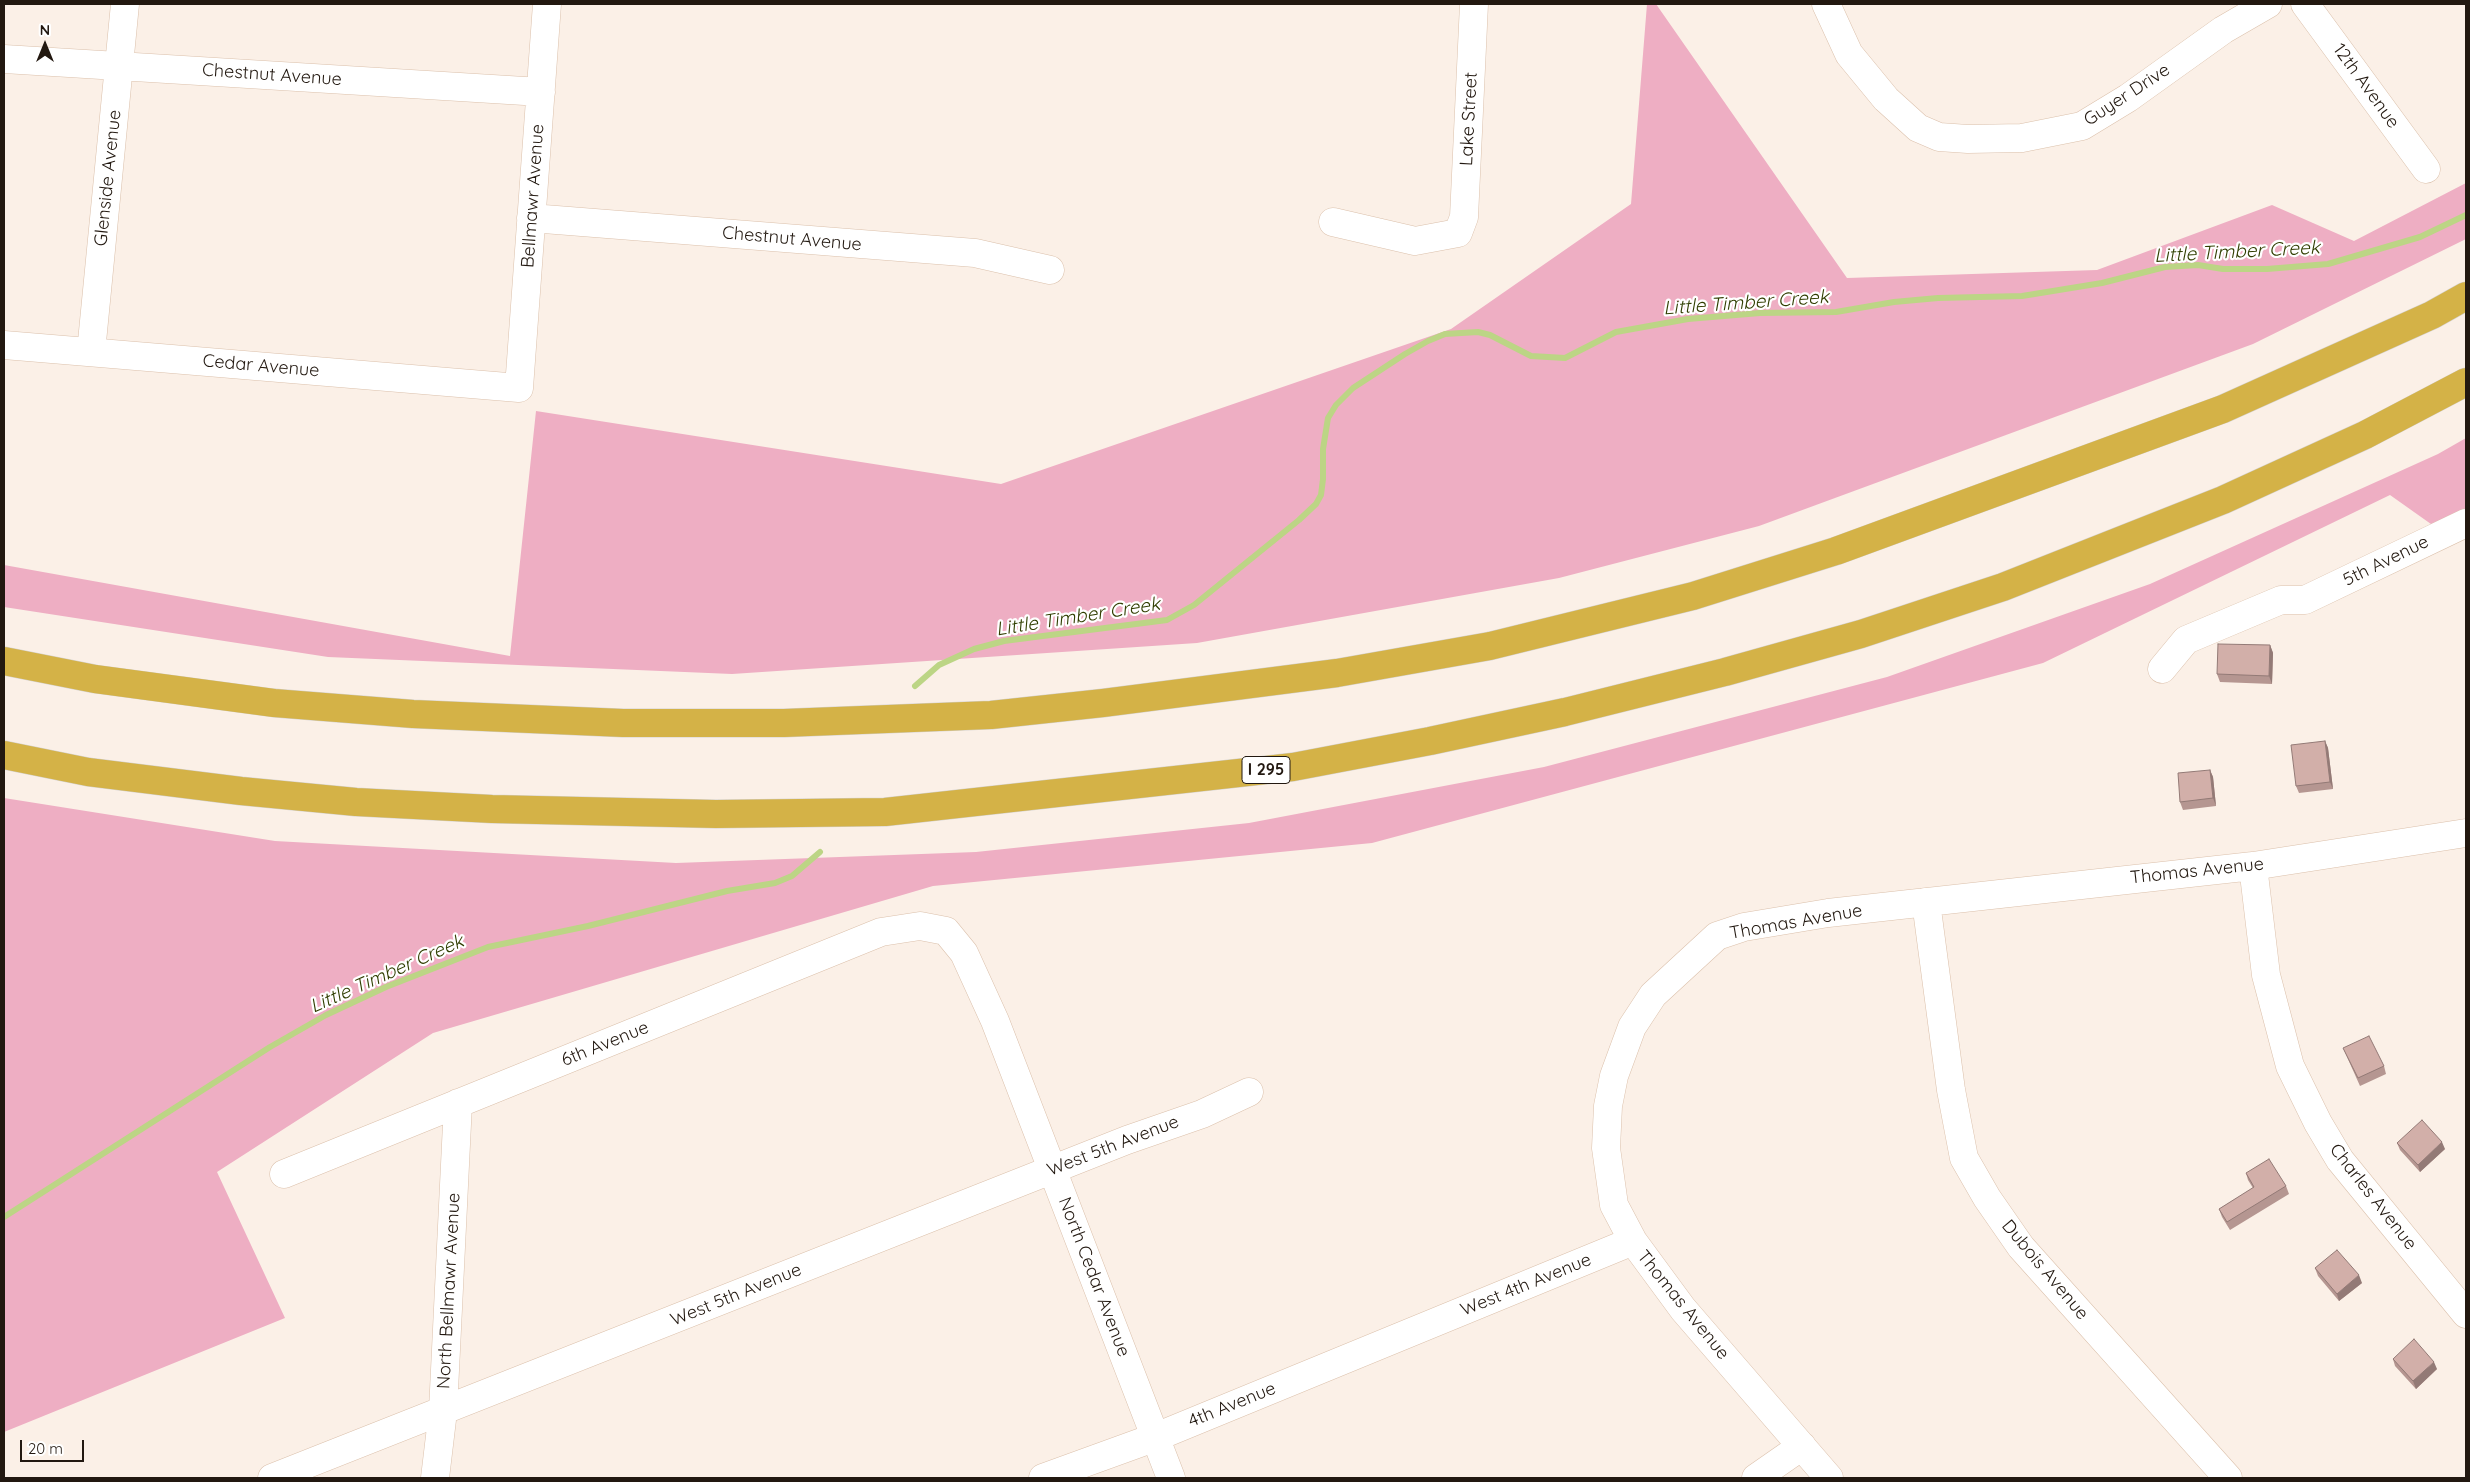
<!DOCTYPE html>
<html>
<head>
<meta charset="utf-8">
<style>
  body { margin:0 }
  #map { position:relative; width:2470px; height:1482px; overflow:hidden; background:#fbf0e7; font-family:Quicksand,sans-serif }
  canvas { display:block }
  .frame { position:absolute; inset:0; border:5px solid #221810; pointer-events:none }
  .north { position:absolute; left:20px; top:20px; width:50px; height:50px; -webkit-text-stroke:4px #fff; paint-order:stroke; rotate:0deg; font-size:14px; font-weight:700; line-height:20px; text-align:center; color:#221810 }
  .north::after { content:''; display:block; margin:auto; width:18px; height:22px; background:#221810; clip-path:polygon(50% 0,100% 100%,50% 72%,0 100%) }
  .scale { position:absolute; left:20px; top:1440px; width:64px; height:22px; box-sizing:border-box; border:2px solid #221810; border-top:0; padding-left:6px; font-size:15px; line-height:18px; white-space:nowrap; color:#221810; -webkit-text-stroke:4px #fff; paint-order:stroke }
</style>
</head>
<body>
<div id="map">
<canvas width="2470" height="1482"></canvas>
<div class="frame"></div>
<div class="north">N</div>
<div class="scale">20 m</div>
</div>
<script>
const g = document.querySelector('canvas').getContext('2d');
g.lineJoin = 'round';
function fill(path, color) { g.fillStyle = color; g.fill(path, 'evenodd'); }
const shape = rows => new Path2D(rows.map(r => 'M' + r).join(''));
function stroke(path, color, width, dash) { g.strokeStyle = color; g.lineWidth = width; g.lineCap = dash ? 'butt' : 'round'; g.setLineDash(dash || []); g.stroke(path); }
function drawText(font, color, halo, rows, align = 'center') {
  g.font = font + ' Quicksand,sans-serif'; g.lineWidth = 4.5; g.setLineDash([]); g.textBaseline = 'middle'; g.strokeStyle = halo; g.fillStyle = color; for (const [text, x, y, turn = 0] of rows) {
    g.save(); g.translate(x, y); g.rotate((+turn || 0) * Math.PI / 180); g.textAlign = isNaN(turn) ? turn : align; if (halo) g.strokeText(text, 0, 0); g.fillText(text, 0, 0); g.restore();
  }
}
fill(shape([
  [1647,4,1656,4,1847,278,2097,270,2272,205,2354,241,2466,183,2466,239,2253,344,1759,526,1559,578,1197,643,732,674,328,657,4,607,4,565,510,656,536,411,1001,484,1451,329,1631,204],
  [2466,438,2466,517,2438,529,2390,495,2043,663,1372,843,933,886,433,1033,217,1172,285,1318,4,1432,4,798,275,841,676,863,976,852,1249,823,1544,767,1887,677,2150,584,2438,454]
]), '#eeaec3');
stroke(shape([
  [915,686,939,665,974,649,1004,641,1167,620,1194,605,1299,520,1316,504,1321,495,1323,479,1323,449,1328,418,1336,405,1353,388,1405,354,1428,341,1445,334,1478,332,1490,335,1531,356,1565,358,1616,332,1688,319,1760,313,1836,312,1894,302,1938,298,2022,296,2102,283,2165,267,2198,265,2223,269,2267,269,2328,264,2420,237,2466,215],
  [4,1217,270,1047,326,1015,386,987,488,947,588,926,727,891,775,883,792,876,820,852]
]), '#bcd585', 6);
const minor = shape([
  [1826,4,1849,54,1886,99,1918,128,1939,137,1968,139,2022,138,2082,126,2128,98,2223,30,2268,4],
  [2305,4,2426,169],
  [4,59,541,92],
  [531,218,975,253,1050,270],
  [1333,222,1415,241,1458,233,1464,217,1474,4],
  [4,345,519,388,547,4],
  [91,352,125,4],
  [2162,669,2186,640,2281,600,2305,600,2466,523],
  [2253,866,2266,975,2290,1066,2318,1123,2340,1160,2466,1314],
  [1926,902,1951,1090,1964,1158,1987,1198,2021,1247,2228,1478],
  [284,1174,881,932,920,926,946,931,964,953,995,1021,1171,1478],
  [272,1478,1127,1140,1202,1114,1249,1092],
  [435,1478,443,1411,458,1103],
  [1043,1478,1156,1437,1633,1241],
  [1756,1478,1802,1446],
  [1829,1478,1683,1309,1633,1241,1614,1205,1606,1148,1608,1106,1614,1076,1632,1027,1653,995,1717,936,1744,927,1828,913,2253,866,2466,833]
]);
const highway = shape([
  [4,661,95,679,274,703,413,714,623,723,784,723,991,715,1103,703,1337,673,1490,646,1693,596,1836,551,2223,409,2432,315,2466,296],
  [4,755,88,772,241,791,356,802,492,809,716,814,885,812,1293,767,1430,741,1565,712,1725,672,1861,634,2003,587,2223,500,2365,435,2466,382]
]);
stroke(minor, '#dbc0ab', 29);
stroke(highway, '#d3d1cf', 29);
stroke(minor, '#fff', 28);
stroke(highway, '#d4b247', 28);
fill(shape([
  [2270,645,2273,653,2272,684,2220,682,2217,674],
  [2325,741,2328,748,2333,789,2299,793,2296,786],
  [2210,770,2213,777,2216,806,2183,810,2180,802],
  [2343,1048,2384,1066,2386,1074,2360,1086],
  [2397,1143,2445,1149,2420,1172,2400,1150],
  [2246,1173,2286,1186,2289,1194,2230,1230,2222,1217,2219,1209,2253,1188,2248,1180],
  [2315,1268,2362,1283,2339,1301,2318,1276],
  [2393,1359,2437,1369,2416,1389,2395,1366]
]), '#b59691');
fill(shape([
  [2270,645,2273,653,2272,684,2269,676],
  [2325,741,2328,748,2333,789,2330,782],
  [2210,770,2213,777,2216,806,2213,798],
  [2442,1142,2445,1149,2420,1172,2418,1165],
  [2359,1275,2362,1283,2339,1301,2337,1294],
  [2434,1362,2437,1369,2416,1389,2413,1381]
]), '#937a76');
const building = shape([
  [2218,644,2270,645,2269,676,2217,674,2218,644],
  [2325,741,2330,782,2296,786,2291,745,2325,741],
  [2210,770,2213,798,2180,802,2178,773,2210,770],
  [2369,1036,2384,1066,2358,1078,2343,1048,2369,1036],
  [2422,1120,2442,1142,2418,1165,2397,1143,2422,1120],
  [2269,1159,2286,1186,2227,1222,2219,1209,2254,1187,2246,1173,2269,1159],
  [2337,1250,2359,1275,2337,1294,2315,1268,2337,1250],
  [2414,1339,2434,1362,2413,1381,2393,1359,2414,1339]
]);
fill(building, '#d2afa9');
stroke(building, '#937a76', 1);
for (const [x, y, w] of [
  [1266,770,48]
]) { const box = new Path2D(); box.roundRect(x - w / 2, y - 13.5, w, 27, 4); g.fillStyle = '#fff'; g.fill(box); stroke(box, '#221810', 1); }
drawText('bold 16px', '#221810', null, [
  ["I 295",1266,770]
]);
drawText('18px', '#221810', '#fff', [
  ["Chestnut Avenue",272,75,4],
  ["12th Avenue",2366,86,54],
  ["Guyer Drive",2127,95,-33],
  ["Lake Street",1469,119,-87],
  ["Glenside Avenue",108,178,-84],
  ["Bellmawr Avenue",533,196,-86],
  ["Chestnut Avenue",792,239,5],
  ["Cedar Avenue",261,366,5],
  ["5th Avenue",2386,561,-26],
  ["Thomas Avenue",2197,871,-6],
  ["Thomas Avenue",1796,922,-10],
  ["6th Avenue",605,1044,-22],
  ["West 5th Avenue",1113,1146,-21],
  ["Charles Avenue",2373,1197,52],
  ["Dubois Avenue",2045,1270,50],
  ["North Cedar Avenue",1094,1277,69],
  ["West 4th Avenue",1526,1285,-22],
  ["North Bellmawr Avenue",449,1291,-87],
  ["West 5th Avenue",736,1295,-22],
  ["Thomas Avenue",1683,1305,51],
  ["4th Avenue",1232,1405,-22]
]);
drawText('italic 19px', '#303e00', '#fff', [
  ["Little Timber Creek",2237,252,-3],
  ["Little Timber Creek",1746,303,-4],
  ["Little Timber Creek",1078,617,-9],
  ["Little Timber Creek",387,974,-24]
]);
</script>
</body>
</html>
